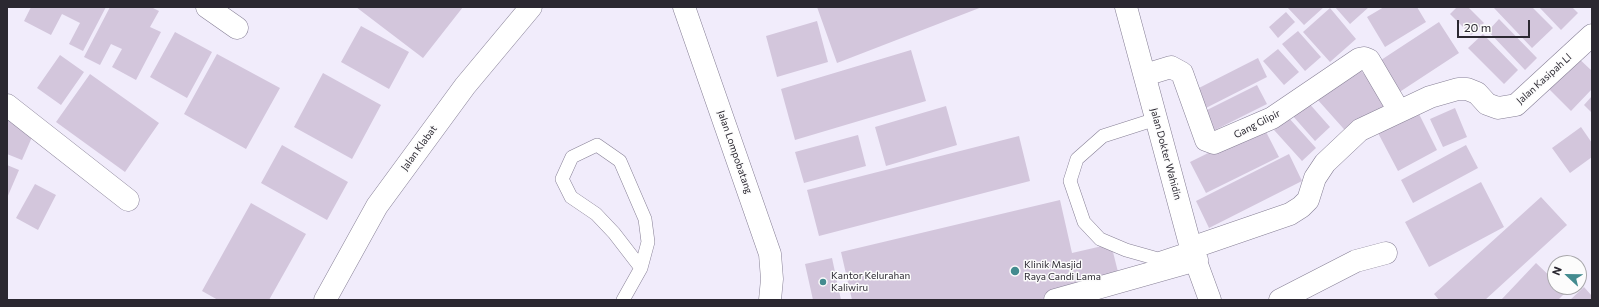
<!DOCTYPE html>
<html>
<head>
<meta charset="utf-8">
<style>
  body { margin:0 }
  #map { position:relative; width:1599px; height:307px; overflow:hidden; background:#f1ecfb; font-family:Commissioner,sans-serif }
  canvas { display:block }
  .frame { position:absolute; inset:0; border:8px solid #2b2831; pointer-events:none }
  .north { position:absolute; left:1547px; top:255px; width:40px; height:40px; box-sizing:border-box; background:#fcfcfc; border:1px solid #a8a7ab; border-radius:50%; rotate:292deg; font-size:11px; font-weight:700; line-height:16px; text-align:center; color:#2b2831 }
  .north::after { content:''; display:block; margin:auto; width:14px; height:18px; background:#438b8f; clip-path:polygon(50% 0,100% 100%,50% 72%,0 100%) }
  .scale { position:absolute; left:1457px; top:20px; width:73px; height:18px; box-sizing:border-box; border:2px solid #2b2831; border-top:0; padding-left:5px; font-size:12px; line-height:14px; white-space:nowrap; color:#2b2831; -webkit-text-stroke:3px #fcfcfc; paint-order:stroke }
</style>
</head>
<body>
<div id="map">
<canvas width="1599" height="307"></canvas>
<div class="frame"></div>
<div class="north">N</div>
<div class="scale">20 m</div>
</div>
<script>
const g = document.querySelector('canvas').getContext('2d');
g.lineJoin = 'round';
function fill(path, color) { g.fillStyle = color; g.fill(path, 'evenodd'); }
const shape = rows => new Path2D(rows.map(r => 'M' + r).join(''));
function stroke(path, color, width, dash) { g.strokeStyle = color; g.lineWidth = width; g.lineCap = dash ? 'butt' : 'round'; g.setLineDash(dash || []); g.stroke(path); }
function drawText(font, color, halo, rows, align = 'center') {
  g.font = font + ' Commissioner,sans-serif'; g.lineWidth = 3; g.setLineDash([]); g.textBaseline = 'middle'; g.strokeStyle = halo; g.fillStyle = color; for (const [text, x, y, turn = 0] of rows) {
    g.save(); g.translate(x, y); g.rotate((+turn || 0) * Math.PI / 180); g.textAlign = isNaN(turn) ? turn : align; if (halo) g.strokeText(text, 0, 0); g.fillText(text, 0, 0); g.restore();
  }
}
fill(shape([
  [31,7,106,7,83,51,69,44,80,23,62,14,51,35,24,21],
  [110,7,151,7,159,11,150,27,161,32,136,80,112,67,122,49,111,44,100,65,84,57],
  [356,7,463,7,423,58],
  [817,7,982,7,837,63],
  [1287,7,1324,7,1304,25],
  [1335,7,1369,7,1350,24],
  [1384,7,1417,7,1426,22,1385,47,1367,17],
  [1457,7,1468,7,1484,23,1471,35,1450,14],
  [1495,7,1532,7,1553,28,1532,48,1494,8],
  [1539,7,1572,7,1578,13,1561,30],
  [1330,8,1356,39,1330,62,1303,32],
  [1286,12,1295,22,1278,38,1269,27],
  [1499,19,1537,58,1525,70,1488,31],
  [817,21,828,62,777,77,766,36],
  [1439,22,1459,53,1398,93,1378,62],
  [361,26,409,52,389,89,341,62],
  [1298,31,1321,57,1305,71,1282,44],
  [175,32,212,52,187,98,150,77],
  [1483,34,1518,70,1504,84,1468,48],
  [1278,49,1299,72,1284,85,1263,61],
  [911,50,926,101,795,140,781,89],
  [217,54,280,88,246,149,184,114],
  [1574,54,1592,71,1592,89,1571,111,1545,85],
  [60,55,84,72,61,105,37,88],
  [1258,58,1267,77,1202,110,1193,91],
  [1355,64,1389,102,1351,137,1317,99],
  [323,73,381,105,352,159,294,127],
  [90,74,159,123,125,172,56,122],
  [1257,85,1267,104,1213,131,1203,112],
  [1592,96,1592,113,1584,105],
  [1307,101,1330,127,1315,141,1292,115],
  [946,106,957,145,886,166,875,127],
  [1455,108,1467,137,1443,147,1430,119],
  [1418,112,1437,150,1398,171,1378,133],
  [7,115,36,128,22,160,7,154],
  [1288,117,1316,148,1302,161,1274,130],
  [1263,126,1279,157,1206,193,1190,162],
  [1581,127,1592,143,1592,157,1570,173,1552,148],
  [858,135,866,166,804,183,795,152],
  [1019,136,1030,181,819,236,807,190],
  [282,145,348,182,327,220,261,183],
  [1466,145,1478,168,1413,203,1401,180],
  [1289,154,1302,181,1209,228,1196,201],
  [7,165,19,170,7,198],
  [1481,182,1504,227,1429,267,1405,222],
  [35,184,56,195,38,230,16,218],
  [1541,197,1567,225,1485,300,1439,300,1434,294],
  [1060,200,1072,253,1111,244,1120,280,1038,300,852,300,841,252],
  [251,203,306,234,269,300,218,300,202,291],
  [832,258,841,300,813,300,805,264],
  [1536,263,1555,281,1555,287,1561,287,1566,292,1558,300,1501,300],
  [1584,287,1592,296,1592,300,1570,300]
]), '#d3c6dc');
const lane = shape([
  [1156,119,1103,136,1077,159,1070,181,1084,222,1100,239,1126,250,1158,259,1191,248],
  [623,300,641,268,648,242,645,219,620,161,597,145,572,157,562,179,571,197,596,214,614,233,641,268]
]);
const street = shape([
  [207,7,237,28],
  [684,7,770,254,772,279,770,300],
  [1145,75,1171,67,1182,73,1206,140,1214,143,1272,118,1359,59,1364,58,1369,60,1399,111],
  [7,105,128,200],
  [1191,248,1290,214,1301,207,1308,200,1315,178,1325,163,1360,130,1430,97,1458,89,1467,89,1477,93,1487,104,1498,108,1516,105,1592,35],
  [325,300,377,206,465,86,531,7],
  [1055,300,1197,260],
  [1280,300,1356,261,1386,253]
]);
const highway = shape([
  [1126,7,1191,248,1210,300]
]);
stroke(lane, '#867f95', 14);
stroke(street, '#867f95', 23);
stroke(highway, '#867f95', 23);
stroke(lane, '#fff', 13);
stroke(street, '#fff', 22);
stroke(highway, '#fff', 22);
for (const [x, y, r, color] of [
  [1015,271,5,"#438b8f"],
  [823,282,4,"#438b8f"]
]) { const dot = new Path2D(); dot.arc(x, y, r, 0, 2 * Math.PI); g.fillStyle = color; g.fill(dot); stroke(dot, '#fcfcfc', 1.5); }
drawText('10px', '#2b2831', '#fcfcfc', [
  ["Jalan Kasipah Ll",1544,79,-42],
  ["Gang Glipir",1257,124,-27],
  ["Jalan Klabat",419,148,-54],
  ["Jalan Lompobatang",735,152,71],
  ["Jalan Dokter Wahidin",1166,154,75]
]);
drawText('10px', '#2b2831', '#fcfcfc', [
  ["Klinik Masjid",1024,265],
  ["Raya Candi Lama",1024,277],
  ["Kantor Kelurahan",831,276],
  ["Kaliwiru",831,288]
], 'left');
</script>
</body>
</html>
